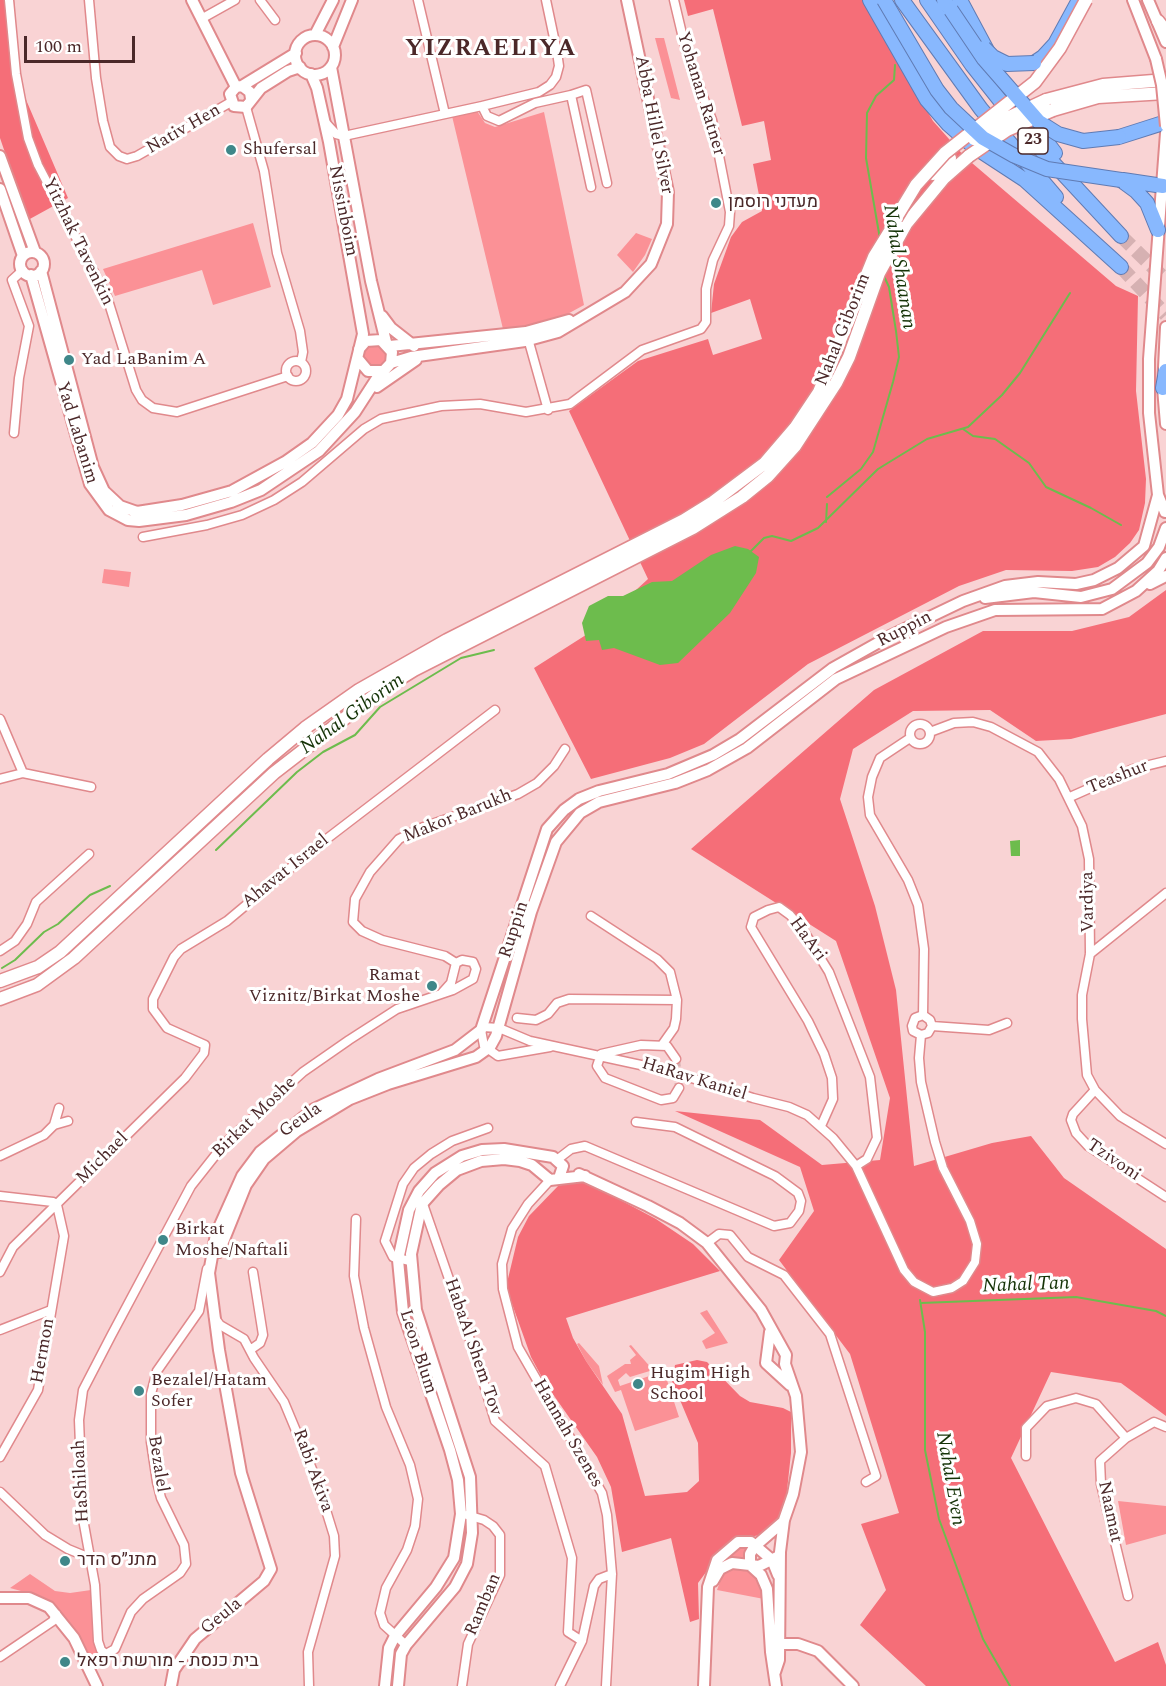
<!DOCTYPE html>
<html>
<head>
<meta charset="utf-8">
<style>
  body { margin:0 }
  #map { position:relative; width:1166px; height:1686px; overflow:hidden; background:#f9d3d4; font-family:Spectral,serif }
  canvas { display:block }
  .scale { position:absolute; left:24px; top:36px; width:111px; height:27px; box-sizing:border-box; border:3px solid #4b2829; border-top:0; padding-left:8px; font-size:18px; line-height:21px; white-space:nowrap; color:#4b2829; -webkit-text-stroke:4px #fff; paint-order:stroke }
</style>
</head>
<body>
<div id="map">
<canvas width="1166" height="1686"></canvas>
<div class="scale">100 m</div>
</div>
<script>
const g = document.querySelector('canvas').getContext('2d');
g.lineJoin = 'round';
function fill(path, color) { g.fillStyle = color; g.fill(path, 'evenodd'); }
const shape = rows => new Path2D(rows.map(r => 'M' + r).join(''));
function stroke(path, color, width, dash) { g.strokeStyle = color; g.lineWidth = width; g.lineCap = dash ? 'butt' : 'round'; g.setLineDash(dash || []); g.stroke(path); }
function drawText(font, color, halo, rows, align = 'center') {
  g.font = font + ' Spectral,Heebo,serif'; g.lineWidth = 6; g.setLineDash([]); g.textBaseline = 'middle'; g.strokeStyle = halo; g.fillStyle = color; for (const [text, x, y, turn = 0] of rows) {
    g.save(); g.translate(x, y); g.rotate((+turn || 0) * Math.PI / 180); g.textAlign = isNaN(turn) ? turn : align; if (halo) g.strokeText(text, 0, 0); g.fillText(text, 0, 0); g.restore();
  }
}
fill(shape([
  [655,38,664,38,680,100,671,98],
  [477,111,485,123,495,127,544,112,584,305,562,317,538,325,503,329,452,116],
  [253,223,271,287,213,305,202,270,115,296,103,269],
  [636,233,652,239,645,255,633,272,617,255],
  '363 356a12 12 0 1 1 24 0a12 12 0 1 1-24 0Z',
  [104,569,131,572,129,587,102,583],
  [707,1310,728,1343,706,1349,702,1341,715,1333,700,1313],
  [579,1343,599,1366,603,1385,586,1361,577,1344],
  [631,1345,653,1370,630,1377,626,1373,618,1380,620,1386,664,1371,679,1417,635,1431,621,1390,615,1392,607,1376,625,1364,631,1364,630,1360,636,1355,629,1346],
  [1118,1501,1166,1506,1166,1534,1126,1545],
  [739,1545,752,1546,747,1562,720,1562],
  [739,1567,748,1569,761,1583,764,1599,717,1590,723,1573],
  [30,1574,55,1591,70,1593,91,1590,94,1641,106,1658,102,1661,95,1666,73,1627,52,1603,43,1597,10,1588]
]), '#fb9196');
fill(shape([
  [0,0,14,0,21,88,68,198,28,220,0,138],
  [684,0,863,0,933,121,965,157,1116,286,1138,296,1136,391,1146,479,1145,503,1139,530,1130,543,1115,557,1098,567,1072,571,1006,570,959,586,808,664,704,744,670,758,591,779,534,668,589,633,648,579,569,411,638,361,708,339,713,355,762,339,750,299,711,313,714,284,731,237,742,222,762,211,753,164,771,160,764,121,742,126,713,9,688,16],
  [1166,590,1166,714,1071,739,1036,741,990,710,913,711,853,749,840,799,875,906,896,990,914,1166,992,1143,1031,1136,1064,1178,1166,1249,1166,1416,1121,1383,1051,1372,1011,1458,1115,1662,1158,1642,1166,1665,1166,1686,926,1686,860,1625,886,1590,861,1524,899,1513,850,1354,779,1260,814,1211,800,1167,675,1111,760,1120,822,1165,880,1160,890,1098,836,941,691,849,874,690,983,631,1072,631,1129,617],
  [577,1181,596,1187,656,1219,693,1244,720,1271,566,1318,573,1338,586,1361,622,1414,645,1496,687,1492,699,1481,698,1443,672,1381,675,1365,697,1360,707,1362,740,1396,750,1402,783,1408,791,1412,791,1453,784,1519,769,1533,736,1540,718,1556,698,1583,699,1619,690,1622,671,1538,622,1552,611,1487,597,1457,545,1383,531,1357,506,1287,518,1237,529,1216,558,1186]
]), '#f56e78');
fill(shape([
  [735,546,748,549,759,557,756,573,730,613,678,663,660,665,614,648,602,650,599,640,586,641,582,623,589,606,608,596,623,596,652,582,672,581,711,555],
  [1020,840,1020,856,1011,856,1010,841]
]), '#6dbc4d');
stroke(shape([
  [880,239,866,158,867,113,876,96,894,80,895,65],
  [963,429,973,436,995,439,1029,463,1046,487,1091,508,1121,525],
  [827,497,861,469,873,452,893,382,899,357,896,331,889,287,883,274],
  [826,522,827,504],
  [750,552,764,538,772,536,791,541,818,528,878,469,927,439,968,427,1002,395,1020,373,1070,293],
  [216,850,297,772,323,752,355,735,380,707,461,658,494,650],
  [2,968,15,960,44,932,58,924,90,895,110,886],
  [920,1300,925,1332,925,1450,939,1519,983,1639,1010,1686],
  [921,1303,1076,1297,1156,1311,1166,1316]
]), '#6dbc4d', 2);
stroke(shape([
  [676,1059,679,1088]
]), '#d6b1b2', 8, [8, 4]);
stroke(shape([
  [1121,236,1166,280],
  [1121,267,1166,315]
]), '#d6b1b2', 14, [14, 7]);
const minor = shape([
  [9,0,16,74,28,138,38,165,107,297,136,390,142,400,153,408,177,412,288,376],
  [89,0,96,78,103,121,110,147,119,156,127,159,137,156,231,102],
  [260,0,275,20],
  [418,0,445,114],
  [201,19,235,0],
  [571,95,586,90,607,183],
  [482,106,539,92,550,85,556,77,559,66,557,52,546,0],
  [246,107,264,171,277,253,300,331,303,352,301,362],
  [325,122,336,134,344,136,482,106,487,116,499,121,535,103,571,95,591,187],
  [527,335,548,410],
  '286 371a10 10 0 1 1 20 0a10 10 0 1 1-20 0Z',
  [14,433,19,378,29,326,12,280,23,270],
  [143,537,207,525,242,515,274,500,302,482,364,429,381,419,441,406,480,404,526,412,570,404,642,350,701,329,706,322,706,289,713,260,729,226,730,212,712,120,687,55,674,0],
  [0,719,23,773],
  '910 734a10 10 0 1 1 20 0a10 10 0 1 1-20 0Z',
  [930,732,954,723,973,722,991,727,1038,752,1059,779,1082,826,1089,859,1090,954,1082,995,1082,1019,1087,1075,1095,1090,1120,1116,1166,1144],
  [910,738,880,758,872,777,868,797,870,815,908,880,918,905,924,949,923,1015],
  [0,779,23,773,91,787],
  [1070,797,1133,769,1166,761],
  [591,916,657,959,670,972,677,1000,676,1019,674,1028,662,1045],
  [0,951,15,941,27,924,36,902,89,854],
  [1090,954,1166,893],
  [456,963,445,956,382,940,362,931,353,922,355,899,370,872,399,839,421,828,518,794,537,783,554,766,565,749],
  [517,1018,536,1020,548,1014,557,1003,569,999,677,1000],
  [932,1026,989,1030,1007,1023],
  [483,1027,499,1028,530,1041,673,1072,753,1098,789,1107,807,1115,833,1138,856,1166,904,1270,914,1282,933,1292,952,1288,963,1281,975,1262,977,1244,970,1221,943,1168,935,1142,921,1082,919,1058,921,1035],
  [481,1030,484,1046,498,1056,550,1047],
  [921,1035,913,1031,912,1026,915,1018,923,1015],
  [921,1035,928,1033,932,1026,930,1020,923,1015],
  [676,1059,667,1046,641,1045,601,1054,597,1066,605,1078,661,1100,673,1098,679,1088],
  [1095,1090,1073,1114,1071,1120,1076,1133,1088,1146,1166,1197],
  [54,1125,59,1108],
  [821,1126,833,1099,832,1078,824,1054,808,1021,751,927,754,917,768,910,779,907,790,915,803,930,829,972,870,1077,877,1138,867,1159,856,1166],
  [0,1156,44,1135,54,1125,68,1121],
  [558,1159,571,1149,585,1146,774,1226,790,1223,799,1211,801,1201,798,1193,775,1176,675,1127,636,1122],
  [550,1180,528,1204,512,1229,502,1264,503,1289,518,1347,602,1493,607,1515,612,1574,606,1686],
  [0,1196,53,1202,57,1205,64,1236,38,1390,0,1457],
  [423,1204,475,1354,495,1421,545,1466,572,1558,568,1632,582,1641],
  [356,1219,354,1276,364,1328,386,1407,410,1465,418,1499,415,1526,407,1550,386,1588,380,1613,384,1625,406,1645],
  [707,1243,719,1234,730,1235,748,1257,784,1275,830,1334,876,1476,866,1482],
  [410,1261,393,1257,385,1241,403,1184,414,1168,431,1154,452,1141,488,1128],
  [207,1269,199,1311,157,1371,151,1394,151,1442,157,1482,161,1498,184,1545,186,1564,180,1573,143,1599,131,1612,115,1649,106,1654,101,1650,98,1641,95,1585,83,1519,79,1420,83,1390,111,1336,191,1186,225,1143,303,1072,349,1040,397,1009,453,990,473,979,476,969,473,962,462,960,456,963,451,983,442,993],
  [0,1272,13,1247,185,1078,204,1053,205,1045,167,1028,153,1009,153,999,174,957,181,949,227,921,307,854,495,710],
  [214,1317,220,1325,244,1339,254,1358,284,1402,317,1481,334,1536,335,1556,308,1652,309,1686],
  [0,1330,51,1310],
  [250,1350,260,1343,263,1335,253,1272],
  [1026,1456,1026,1428,1047,1406,1076,1398,1096,1404,1126,1438],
  [0,1492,45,1535,68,1549,90,1558],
  [1128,1596,1101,1484,1100,1461,1126,1438,1154,1422,1166,1427],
  [0,1657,53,1621,56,1614],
  [462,1686,468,1644,500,1575,500,1535,493,1526,484,1520,467,1515],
  [560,1686,582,1641,594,1586,599,1579,612,1574]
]);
const tertiary = shape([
  [192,0,236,87],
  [1133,0,1156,59],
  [1148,0,1166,42],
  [315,35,333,0],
  '295 55a20 20 0 1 1 40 0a20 20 0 1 1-40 0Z',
  [333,47,352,0],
  [331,67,371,281,386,342],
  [242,86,296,53],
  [251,99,250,92,242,86,236,87,230,94,234,106,246,107,261,88,288,71,300,67],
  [0,156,35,252],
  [0,189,23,256],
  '20 264a12 12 0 1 1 24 0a12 12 0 1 1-24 0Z',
  [41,271,93,467,104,491,120,506,137,512,182,505,232,491,285,462,312,443,338,415,347,399,363,334,329,142,317,88,311,74],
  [31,275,90,484,109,510,128,520,139,521,186,515,231,502,261,490,319,451,355,412,377,378,391,363,392,352,381,340,366,341,359,349],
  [382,316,391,328,414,346],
  [1166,327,1163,388,1166,424],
  [390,346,526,332,569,320],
  [358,359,368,371,383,371],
  [391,363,411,357,525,341,558,332,625,292,651,264,667,224,668,192,627,0],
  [377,387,416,360],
  [1158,495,1165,512],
  [1150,584,1166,576],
  [985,598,1034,592,1081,597,1112,589,1147,563,1159,547,1166,528],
  [579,1174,648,1206,680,1223,707,1243,761,1310,786,1355,785,1364,796,1396,801,1452,793,1494,784,1520,780,1552,779,1660,775,1672],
  [219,1252,246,1185,264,1159,297,1131,350,1099,388,1084,476,1057,490,1047,496,1036,531,912,556,842,580,813,599,802,675,783,708,770,747,748,836,679,946,627,995,610,1102,609,1136,591,1158,571,1166,558],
  [770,1332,766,1363,790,1385],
  [750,1565,761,1575,767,1589,771,1652,776,1686],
  [750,1565,750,1554,754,1547,784,1521],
  [713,1581,720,1569,732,1563,759,1566,777,1557],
  [0,1598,29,1598,49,1607,74,1638,97,1686],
  [773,1644,798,1644,818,1651,853,1686],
  [171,1686,174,1670,195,1639,264,1581,271,1569,241,1473,219,1350,209,1273,216,1234,242,1176,260,1152,314,1109,378,1079,455,1050,481,1030,547,829,564,810,579,799,599,791,668,774,713,755,740,739,833,668,890,636,963,601,1005,586,1038,582,1076,584,1094,580,1118,568,1144,546,1158,495,1149,413,1149,359,1166,133],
  [385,1686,389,1648,395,1636,436,1587,454,1558,461,1514,458,1480,450,1450,403,1312,398,1260,409,1210,419,1191,435,1173,462,1156,482,1150,504,1149,553,1157,563,1166,559,1178],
  [398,1686,401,1654,406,1645,455,1587,467,1564,472,1533,470,1477,416,1310,411,1254,422,1204,439,1185,457,1170,481,1161,504,1159,520,1161,532,1165,550,1180,585,1176],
  [704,1686,708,1587,717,1560,738,1542,751,1542,772,1560,778,1575]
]);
const secondary = shape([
  [1158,21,1166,31],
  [1046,100,1103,85,1166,80],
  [1053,110,1098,97,1166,93],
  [933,174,950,158],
  [0,981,38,967,60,952,268,759,305,728,359,690,447,640,684,520,713,502,765,463,795,428,819,392,874,257,903,210],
  [0,999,37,985,74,958,274,773,380,691,414,670,693,528,742,497,768,476,795,446,836,383,849,357,879,273,906,224,944,178,969,156]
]);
const trunk = shape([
  [870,0,927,100,948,124,973,146,1025,180,1121,267],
  [902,0,981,109,1056,197],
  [927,0,972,65,1029,137,1121,236],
  [944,0,951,10],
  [960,0,990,56],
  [1034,63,1043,57,1055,44,1079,0],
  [1025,113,1055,153],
  [1119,137,1166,122],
  [1121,180,1136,191,1147,203,1158,230],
  [1123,180,1163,186],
  [1163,388,1166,371]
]);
stroke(minor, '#e0898c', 11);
stroke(tertiary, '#e0898c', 14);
stroke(secondary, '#e0898c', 15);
stroke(trunk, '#607bb3', 16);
stroke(minor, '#fff', 8);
stroke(tertiary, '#fff', 10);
stroke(secondary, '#fff', 12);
stroke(trunk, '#88b8fe', 14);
const tertiaryBridge = shape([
  [1156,59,1162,85,1166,126]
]);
const secondaryBridge = shape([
  [974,139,1001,121,1046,100],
  [969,156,1007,130,1053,110],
  [896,218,916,185,945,153,1035,82,1060,48,1086,0]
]);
const trunkBridge = shape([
  [884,0,937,90,951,108,983,138,1013,155,1047,169,1121,180],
  [951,10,984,59,1039,122,1058,134,1083,141,1119,137],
  [984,48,993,57,1007,64,1034,63]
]);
stroke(tertiaryBridge, '#e0898c', 14, []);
stroke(secondaryBridge, '#e0898c', 15, []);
stroke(trunkBridge, '#607bb3', 16, []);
stroke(tertiaryBridge, '#fff', 10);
stroke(secondaryBridge, '#fff', 12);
stroke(trunkBridge, '#88b8fe', 14);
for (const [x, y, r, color] of [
  [231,150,6,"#3f8789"],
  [716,203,6,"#3f8789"],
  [69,360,6,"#3f8789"],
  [432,986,6,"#3f8789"],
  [163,1240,6,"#3f8789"],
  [638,1384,6,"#3f8789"],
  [139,1391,6,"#3f8789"],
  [65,1561,6,"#3f8789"],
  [65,1662,6,"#3f8789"]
]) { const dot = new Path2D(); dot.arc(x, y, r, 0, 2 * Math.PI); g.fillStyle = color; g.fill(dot); stroke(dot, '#fff', 2); }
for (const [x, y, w] of [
  [1033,141,30]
]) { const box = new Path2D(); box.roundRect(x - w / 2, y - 13, w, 26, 4.5); g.fillStyle = '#fff'; g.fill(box); stroke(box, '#4b2829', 1.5); }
drawText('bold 16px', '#4b2829', null, [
  ["23",1033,141]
]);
drawText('18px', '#4b2829', '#fff', [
  ["Yohanan Ratner",700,94,73],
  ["Abba Hillel Silver",653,125,79],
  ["Nativ Hen",184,130,-30],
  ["Nissinboim",342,211,79],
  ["Yitzhak Tavenkin",77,242,64],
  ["Nahal Giborim",844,330,-68],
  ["Yad Labanim",76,433,73],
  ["Ruppin",905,630,-27],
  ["Teashur",1118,778,-22],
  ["Makor Barukh",458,817,-22],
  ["Ahavat Israel",286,872,-39],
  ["Vardiya",1089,902,-91],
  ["Ruppin",515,930,-72],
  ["HaAri",807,940,54],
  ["HaRav Kaniel",694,1080,17],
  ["Birkat Moshe",255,1118,-44],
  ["Geula",301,1121,-35],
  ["Michael",103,1159,-45],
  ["Tzivoni",1113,1161,34],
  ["HabaAl Shem Tov",472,1347,71],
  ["Hermon",44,1351,-80],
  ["Leon Blum",417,1352,72],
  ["Hannah Szenes",567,1434,60],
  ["Bezalel",157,1464,81],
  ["Rabi Akiva",312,1471,70],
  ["HaShiloah",82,1481,-93],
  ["Naamat",1109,1512,78],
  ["Ramban",484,1605,-67],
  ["Geula",222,1617,-39]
]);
drawText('18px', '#4b2829', '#fff', [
  ["Shufersal",243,150],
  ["מעדני רוסמן",728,203],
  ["Yad LaBanim A",81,360],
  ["Ramat",420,976,"right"],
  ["Viznitz/Birkat Moshe",420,997,"right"],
  ["Birkat",175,1230],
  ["Moshe/Naftali",175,1251],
  ["Hugim High",650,1374],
  ["School",650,1395],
  ["Bezalel/Hatam",151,1381],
  ["Sofer",151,1402],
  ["מתנ״ס הדר",77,1561],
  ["בית כנסת - מורשת רפאל",77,1662]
], 'left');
drawText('italic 20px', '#153307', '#fff', [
  ["Nahal Shaanan",898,267,81],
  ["Nahal Giborim",353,715,-36],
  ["Nahal Tan",1026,1286,-2],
  ["Nahal Even",949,1479,80]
]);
g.letterSpacing = '1.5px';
drawText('bold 24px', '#4b2829', '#fff', [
  ["YIZRAELIYA",491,50]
]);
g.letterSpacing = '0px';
</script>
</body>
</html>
